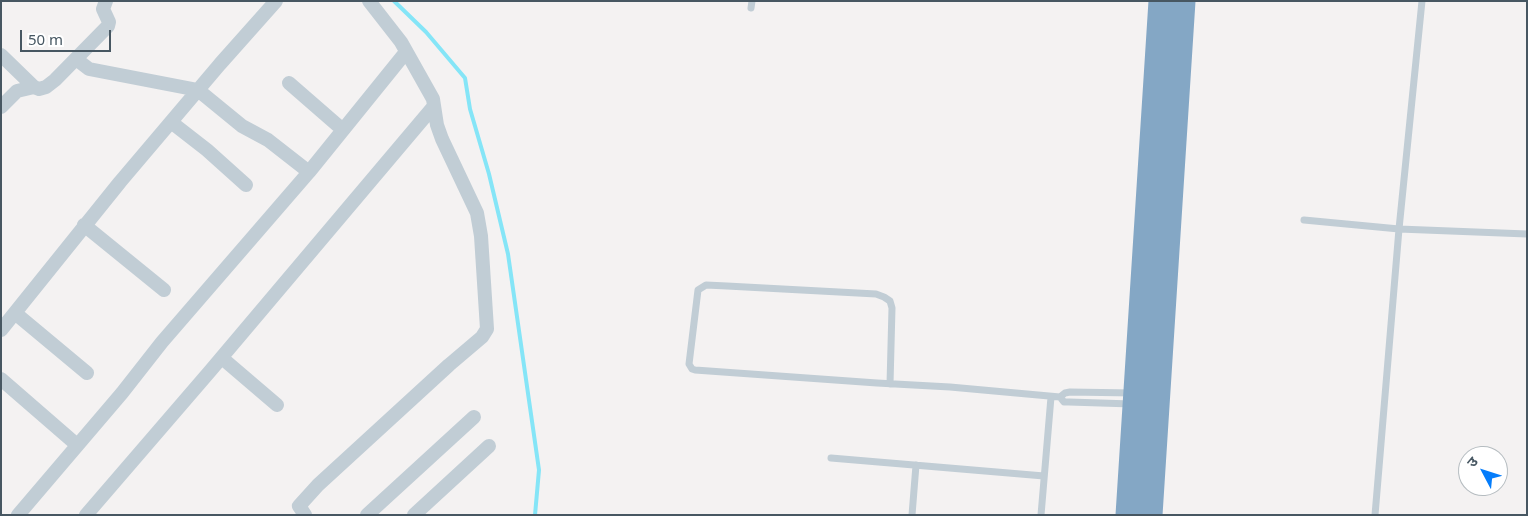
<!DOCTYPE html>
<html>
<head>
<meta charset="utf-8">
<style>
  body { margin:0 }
  #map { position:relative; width:1528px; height:516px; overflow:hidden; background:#f4f2f2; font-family:"Noto Sans","Noto Sans Devanagari",sans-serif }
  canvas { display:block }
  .frame { position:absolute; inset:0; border:2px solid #475762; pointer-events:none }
  .north { position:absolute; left:1458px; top:446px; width:50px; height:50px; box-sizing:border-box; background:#fff; border:1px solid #b5bcc0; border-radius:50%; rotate:310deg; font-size:14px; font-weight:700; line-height:20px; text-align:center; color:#475762 }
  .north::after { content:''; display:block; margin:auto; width:18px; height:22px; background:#057dfb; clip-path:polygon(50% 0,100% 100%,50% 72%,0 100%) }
  .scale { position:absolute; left:20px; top:30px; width:91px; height:22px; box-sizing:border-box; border:2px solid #475762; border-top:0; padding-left:6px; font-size:15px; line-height:18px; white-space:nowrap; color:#475762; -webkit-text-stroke:4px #fff; paint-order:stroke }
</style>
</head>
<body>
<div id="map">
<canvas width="1528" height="516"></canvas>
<div class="frame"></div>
<div class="north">उ</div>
<div class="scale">50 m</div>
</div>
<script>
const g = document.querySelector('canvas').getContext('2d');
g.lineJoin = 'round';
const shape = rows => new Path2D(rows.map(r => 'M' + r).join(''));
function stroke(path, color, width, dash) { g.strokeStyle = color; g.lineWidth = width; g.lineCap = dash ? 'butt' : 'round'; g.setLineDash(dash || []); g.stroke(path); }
stroke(shape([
  [394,1,426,32,465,78,470,109,489,174,508,254,539,470,535,515]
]), '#85e5f7', 4);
stroke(shape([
  [751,8,752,1],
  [1304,220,1399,229,1527,234],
  [890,384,892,308,890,301,884,297,876,294,727,286,706,285,698,290,689,364,692,369,695,370,877,383,950,387,1060,397,1064,402,1069,402,1132,404],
  [1060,397,1065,393,1070,392,1133,393],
  [831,458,1044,476],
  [912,515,916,465],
  [1041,515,1051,397],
  [1375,515,1399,229,1422,1]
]), '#c1cdd5', 7);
stroke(shape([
  [1,55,34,87,39,89,46,87,55,80,108,26,109,22,103,9,106,1],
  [76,59,89,69,198,90,242,126,268,140,309,172],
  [289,83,343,130],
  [1,107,17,91,34,87],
  [171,122,207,150,246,185],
  [84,225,164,290],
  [15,313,87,373],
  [1,330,120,182,220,64,276,1],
  [222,358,277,405],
  [1,379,77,445],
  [18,515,122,393,162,342,309,172,406,52],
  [86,515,211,370,434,106],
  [305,515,299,506,318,485,449,365,482,337,487,329,481,236,477,213,442,139,437,125,433,99,401,42,369,1],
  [367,515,474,417],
  [414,515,489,446]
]), '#c1cdd5', 14);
stroke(shape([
  [1128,515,1161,1],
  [1150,515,1183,1]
]), '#84a7c5', 25);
</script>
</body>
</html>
